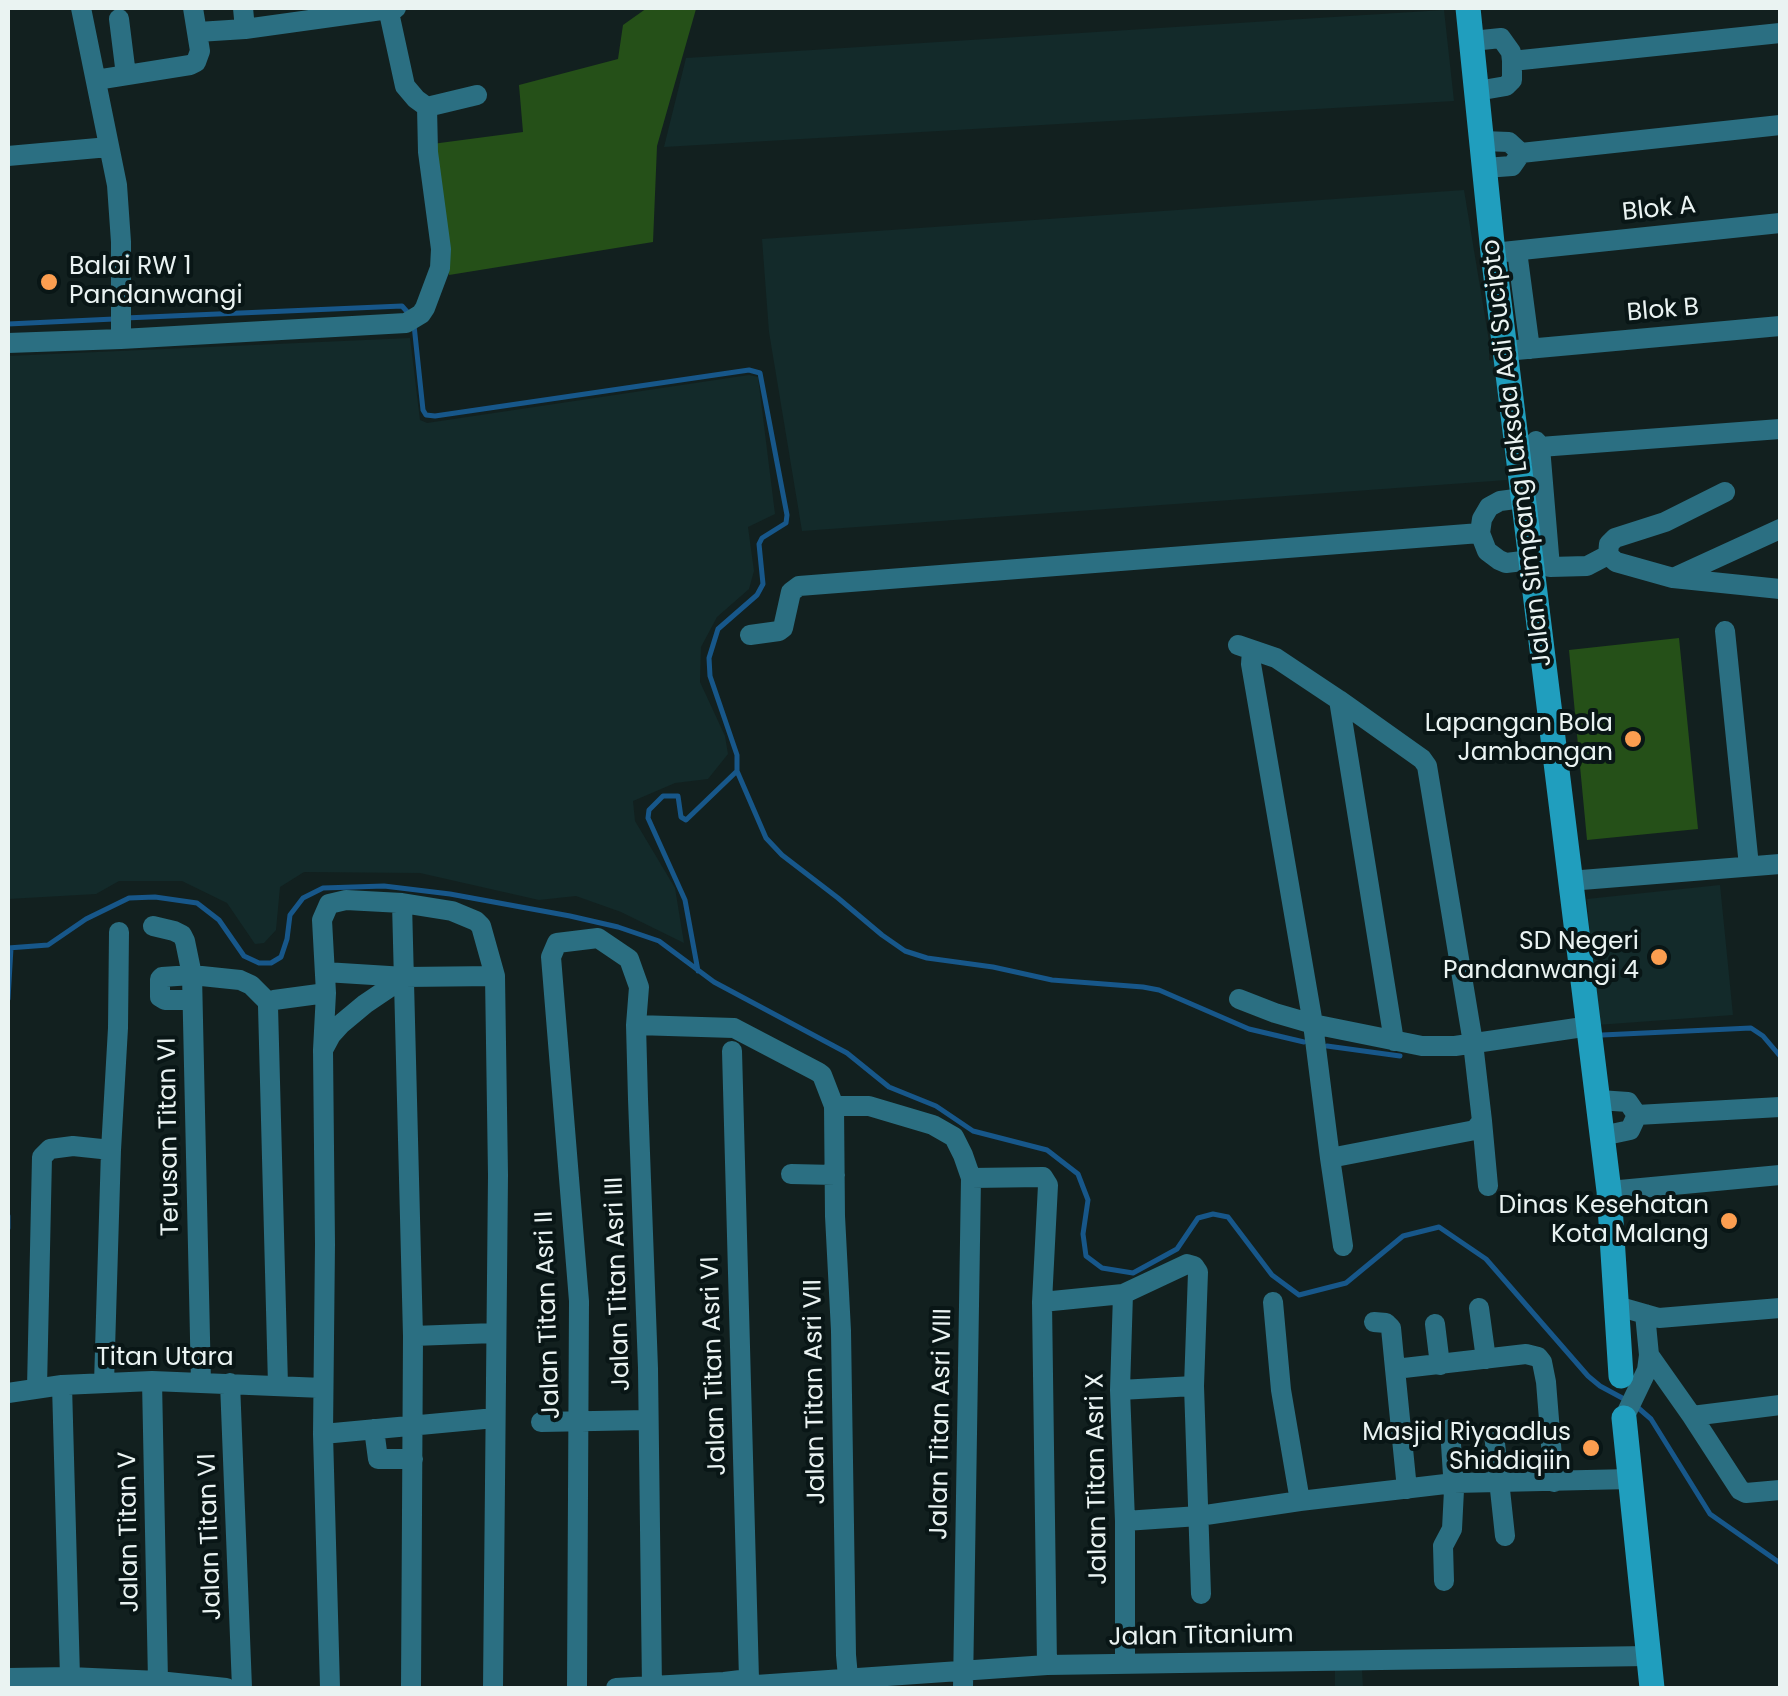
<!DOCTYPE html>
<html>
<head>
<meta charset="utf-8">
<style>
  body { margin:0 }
  #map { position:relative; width:1788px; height:1696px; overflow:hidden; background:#12201f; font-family:Poppins,sans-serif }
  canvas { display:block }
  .frame { position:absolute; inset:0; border:10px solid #eaf3f2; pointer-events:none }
</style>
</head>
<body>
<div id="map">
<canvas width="1788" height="1696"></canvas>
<div class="frame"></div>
</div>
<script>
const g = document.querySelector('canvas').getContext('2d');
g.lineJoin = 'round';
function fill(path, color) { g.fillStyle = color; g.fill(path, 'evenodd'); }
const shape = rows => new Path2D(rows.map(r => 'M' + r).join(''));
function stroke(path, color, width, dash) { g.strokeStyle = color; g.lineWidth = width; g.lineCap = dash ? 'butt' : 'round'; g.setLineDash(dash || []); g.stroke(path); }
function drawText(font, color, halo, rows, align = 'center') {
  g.font = font + ' Poppins,sans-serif'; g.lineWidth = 8; g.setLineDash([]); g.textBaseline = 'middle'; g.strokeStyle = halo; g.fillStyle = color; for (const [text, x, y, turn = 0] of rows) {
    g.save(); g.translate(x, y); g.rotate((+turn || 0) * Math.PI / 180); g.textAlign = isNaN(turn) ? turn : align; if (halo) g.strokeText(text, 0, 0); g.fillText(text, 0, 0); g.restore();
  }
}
fill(shape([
  [1444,10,1454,101,664,147,686,58],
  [1464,190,1489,341,1489,360,1496,361,1507,480,802,531,769,332,762,239],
  [410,338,420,420,427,423,749,375,758,377,775,514,748,527,754,571,749,589,717,617,701,647,700,682,725,736,728,754,708,779,675,783,633,801,635,821,675,888,684,943,621,912,576,896,539,900,420,873,304,872,280,887,276,930,264,943,255,944,227,903,182,881,119,881,96,894,8,899,8,356],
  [1720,885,1733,1015,1597,1025,1587,899],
  [1362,1669,1363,1688,1335,1688,1335,1670]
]), '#132a2a');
fill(shape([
  [647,8,696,9,657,146,653,242,449,275,432,144,523,132,519,85,618,59,623,25],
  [1679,638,1698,829,1587,840,1569,650]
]), '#255018');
stroke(shape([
  [125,318,402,306,410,315],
  [8,324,114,319],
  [414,325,423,410,426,415,435,416,749,370,760,373,787,515,786,523,762,538,759,544,763,584,757,595,718,629,709,658,710,676,737,755,737,771,686,820,681,817,678,796,663,796,649,810,648,818,685,900,698,971],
  [737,771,766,838,782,855,838,898,882,935,905,951,927,958,993,967,1052,980,1143,987,1159,990,1249,1029,1304,1042],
  [8,948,48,945,86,919,129,898,155,897,197,903,219,920,244,956,259,963,271,963,281,957,287,939,290,915,303,898,323,888,384,886,450,894,570,916,618,927,659,941,714,982,847,1053,889,1087,936,1106,973,1131,1047,1150,1078,1174,1088,1200,1083,1234,1086,1256,1102,1268,1133,1273,1177,1249,1198,1218,1213,1214,1228,1217,1272,1275,1299,1295,1346,1283,1403,1236,1439,1227,1486,1259,1588,1376,1600,1386,1626,1400],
  [8,999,11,948],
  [1602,1035,1751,1028,1763,1036,1780,1056],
  [1327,1046,1400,1056],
  [8,1216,8,1228],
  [1636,1406,1651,1419,1710,1514,1780,1563]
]), '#17578a', 5);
stroke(shape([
  [81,8,117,185,121,242,121,339],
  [243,8,245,29],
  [388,8,405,86,416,99,427,107,477,95],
  [119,19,126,75],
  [198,32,245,29,396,8],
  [1472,41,1501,38,1511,52,1512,61,1780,33],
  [96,80,190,65,196,62,200,51,193,8],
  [1477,91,1506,86,1512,80,1512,61],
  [1483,141,1509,142,1521,153,1780,125],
  [8,156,109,147],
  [1485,168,1512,166,1521,153],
  [1517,251,1530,349],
  [1493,253,1780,223],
  [8,343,121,339,406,323,421,314,425,308,440,268,441,249,428,152,427,107],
  [1505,351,1780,326],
  [1536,441,1540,447,1550,567,1587,566,1608,555],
  [1518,455,1533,454,1540,447,1780,429],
  [1725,492,1665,522,1615,538,1609,544,1608,555,1616,562,1673,578,1780,529],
  [1523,498,1500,501,1489,507,1482,519,1480,533,1487,551,1499,560,1506,563,1531,560],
  [1673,578,1780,589],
  [1725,631,1749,866],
  [750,635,779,631,783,628,791,592,799,586,1480,533],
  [1238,645,1276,658,1339,700],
  [1252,650,1251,664,1313,1024,1330,1158,1475,1130,1482,1121,1473,1043,1427,766,1422,759,1339,700,1394,1041],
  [1569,881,1780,864],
  [402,903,413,1336,411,1688],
  [153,926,174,931,182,935,185,941,192,975,162,977,160,979,160,997,165,1000,192,1000],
  [325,972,405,977,495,976],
  [1239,999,1275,1013,1313,1024,1422,1046,1455,1046,1590,1026],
  [636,1025,734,1028,818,1072,822,1075,834,1106,869,1106,933,1125,954,1137,963,1155,971,1178,963,1688],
  [324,1048,331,1035,341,1024,365,1004,405,977],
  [732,1051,749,1679],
  [1599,1100,1628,1102,1637,1115],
  [834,1106,835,1216,841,1331,846,1655,848,1677],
  [1637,1115,1780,1107],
  [1482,1121,1488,1186],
  [1602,1136,1630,1130,1637,1115],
  [1330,1158,1343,1246],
  [791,1174,835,1175],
  [971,1178,1043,1177,1048,1185,1042,1302,1047,1665],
  [1609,1191,1780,1175],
  [1123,1294,1120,1390,1125,1521,1125,1663],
  [1042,1302,1123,1294,1187,1264,1194,1266,1198,1272,1194,1386,1201,1594],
  [1273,1302,1281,1390,1300,1501],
  [1617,1306,1659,1318,1780,1308],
  [1479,1308,1486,1359],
  [1374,1322,1386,1323,1391,1328,1395,1369,1526,1354,1538,1357,1542,1362,1546,1382,1554,1482],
  [1435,1324,1440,1365],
  [413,1336,495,1333],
  [1649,1355,1692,1416,1740,1490,1746,1493,1780,1490],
  [1395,1369,1407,1489],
  [152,1381,158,1681],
  [104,1383,111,1150,118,1028,119,932],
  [201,1383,192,975,240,980,251,985,269,1003],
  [230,1383,242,1688],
  [62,1385,70,1677],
  [278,1385,268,1006,274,1000,326,993],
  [37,1388,42,1157,50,1149,73,1146,111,1150],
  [1120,1390,1194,1386],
  [8,1393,62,1385,152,1381,323,1388],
  [1692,1416,1780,1405],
  [1624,1418,1647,1370,1649,1355,1645,1314],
  [541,1422,647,1420],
  [374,1429,378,1459,413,1459],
  [323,1434,495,1418],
  [1494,1434,1505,1536],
  [1125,1521,1199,1516,1300,1501,1454,1483,1631,1479],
  [1444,1581,1443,1546,1452,1529,1454,1490,1450,1429],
  [8,1678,70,1677,158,1681,226,1688],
  [756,1685,1047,1665,1648,1656],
  [330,1688,323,1434,325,1244,323,1050,326,993,322,920,329,904,346,900,402,903,452,911,476,921,481,926,495,976,498,1175,493,1688],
  [577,1688,579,1301,551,957,557,943,598,938,629,959,639,987,636,1025,638,1099,648,1368,652,1688],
  [616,1688,724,1682,749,1679,756,1685]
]), '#2b6f82', 20);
stroke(shape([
  [1468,8,1493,253,1609,1191,1621,1376],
  [1624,1418,1652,1688]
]), '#209ebe', 25);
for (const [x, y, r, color] of [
  [49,282,10,"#fb9e50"],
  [1633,739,10,"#fb9e50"],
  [1659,957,10,"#fb9e50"],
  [1729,1221,10,"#fb9e50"],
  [1591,1448,10,"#fb9e50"]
]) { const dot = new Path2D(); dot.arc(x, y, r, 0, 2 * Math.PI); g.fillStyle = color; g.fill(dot); stroke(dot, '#091616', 4); }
drawText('25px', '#eaf3f2', '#091616', [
  ["Blok A",1659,210,-6],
  ["Blok B",1663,311,-5],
  ["Jalan Simpang Laksda Adi Sucipto",1518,453,-97],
  ["Terusan Titan VI",170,1137,-91],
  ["Jalan Titan Asri III",619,1284,-92],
  ["Jalan Titan Asri II",549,1315,-92],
  ["Titan Utara",165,1359],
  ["Jalan Titan Asri VI",715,1366,-92],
  ["Jalan Titan Asri VII",816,1392,-91],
  ["Jalan Titan Asri VIII",942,1424,-89],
  ["Jalan Titan Asri X",1098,1479,-91],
  ["Jalan Titan V",130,1532,-91],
  ["Jalan Titan VI",211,1537,-92],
  ["Jalan Titanium",1201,1637,-1]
]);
drawText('25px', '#eaf3f2', '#091616', [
  ["Balai RW 1",69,268,"left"],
  ["Pandanwangi",69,297,"left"],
  ["Lapangan Bola",1613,725],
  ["Jambangan",1613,754],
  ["SD Negeri",1639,943],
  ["Pandanwangi 4",1639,972],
  ["Dinas Kesehatan",1709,1207],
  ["Kota Malang",1709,1236],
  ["Masjid Riyaadlus",1571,1434],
  ["Shiddiqiin",1571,1463]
], 'right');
</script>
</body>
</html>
